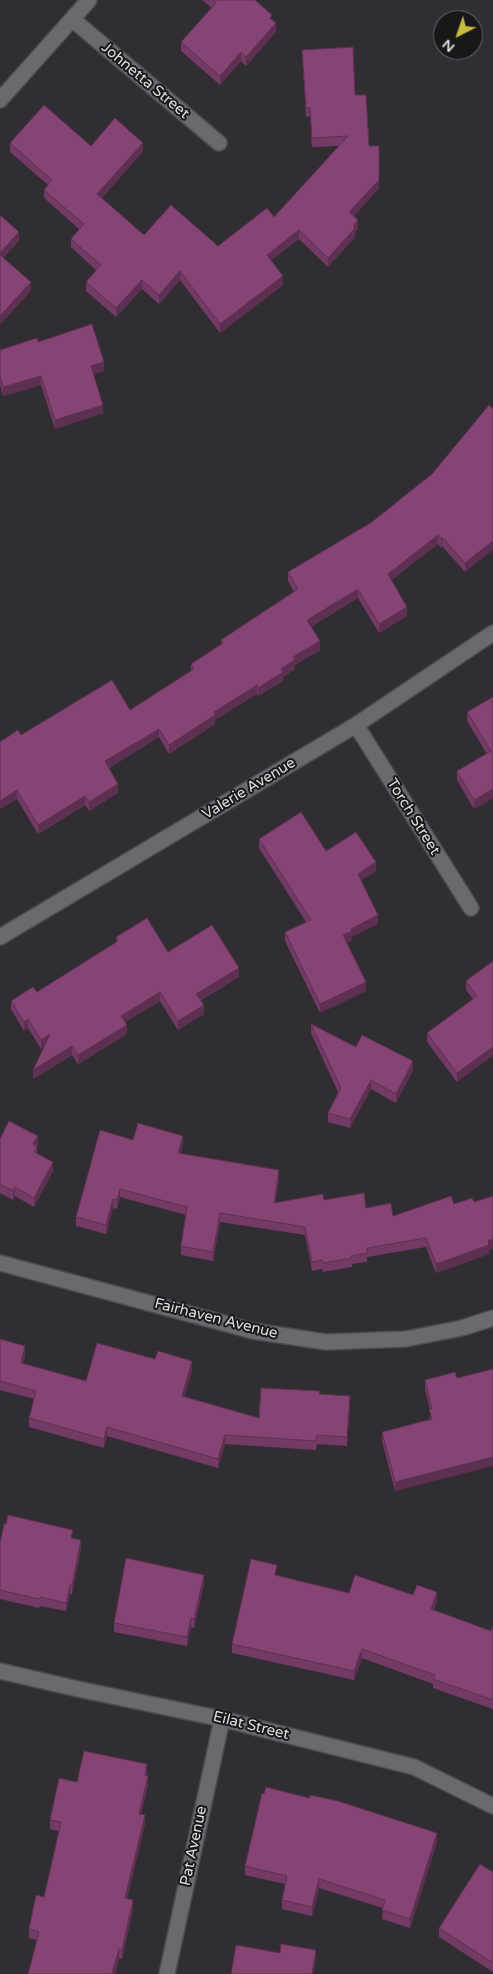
<!DOCTYPE html>
<html>
<head>
<meta charset="utf-8">
<style>
  body { margin:0 }
  #map { position:relative; width:493px; height:1974px; overflow:hidden; background:#302e32; font-family:"Varela Round",sans-serif }
  canvas { display:block }
  .north { position:absolute; left:433px; top:10px; width:50px; height:50px; box-sizing:border-box; background:#181719; border:1px solid #686769; border-radius:50%; rotate:221deg; font-size:14px; font-weight:700; line-height:20px; text-align:center; color:#dfdee1 }
  .north::after { content:''; display:block; margin:auto; width:18px; height:22px; background:#c6bb3c; clip-path:polygon(50% 0,100% 100%,50% 72%,0 100%) }
</style>
</head>
<body>
<div id="map">
<canvas width="493" height="1974"></canvas>
<div class="north">N</div>
</div>
<script>
const g = document.querySelector('canvas').getContext('2d');
g.lineJoin = 'round';
const shape = rows => new Path2D(rows.map(r => 'M' + r).join(''));
function stroke(path, color, width, dash) { g.strokeStyle = color; g.lineWidth = width; g.lineCap = dash ? 'butt' : 'round'; g.setLineDash(dash || []); g.stroke(path); }
function fill(path, color) { g.fillStyle = color; g.fill(path, 'evenodd'); }
function drawText(font, color, halo, rows, align = 'center') {
  g.font = font + ' "Varela Round",sans-serif'; g.lineWidth = 4; g.setLineDash([]); g.textBaseline = 'middle'; g.strokeStyle = halo; g.fillStyle = color; for (const [text, x, y, turn = 0] of rows) {
    g.save(); g.translate(x, y); g.rotate((+turn || 0) * Math.PI / 180); g.textAlign = isNaN(turn) ? turn : align; if (halo) g.strokeText(text, 0, 0); g.fillText(text, 0, 0); g.restore();
  }
}
const street = shape([
  [72,19,219,143],
  [0,100,89,0],
  [356,725,471,908],
  [0,937,356,725,493,633],
  [0,1263,253,1331,326,1342,406,1339,462,1328,493,1318],
  [0,1671,78,1689,222,1719,414,1767,493,1806],
  [167,1974,222,1719]
]);
stroke(street, '#4c4a4e', 18);
stroke(street, '#6c696e', 15);
fill(shape([
  [202,0,255,0,272,20,276,32,246,66,241,61,220,85,181,51,181,42,212,8],
  [302,50,355,95,369,146,379,188,354,216,358,229,355,232,355,237,328,267,299,239,271,260,283,285,220,333,180,280,159,304,142,289,116,317,86,291,86,282,96,270,71,247,71,239,79,229,44,198,44,190,48,185,10,152,10,143,91,146,143,151,102,198,144,235,218,246,274,217,339,146,312,147,310,116,306,117],
  [38,342,104,371,93,374,103,413,55,429,41,385,3,396,0,385,0,350],
  [489,405,465,572,442,546,441,548,438,544,391,580,407,616,379,633,358,598,311,627,320,650,295,665,295,669,283,677,283,681,258,696,257,694,215,720,215,724,169,754,159,737,109,768,118,793,89,811,85,805,38,834,17,799,0,809,21,735,130,710,191,671,191,664,221,645,221,640,294,592,288,581,288,572,372,522,432,474],
  [493,697,493,798,474,809,457,780,457,771,487,754,467,721,467,712],
  [259,839,326,851,376,871,361,880,378,924,352,937,352,940,347,942,366,991,320,1013,285,941,285,932,306,922,259,848],
  [116,937,168,952,239,977,201,1000,204,1014,178,1030,160,1001,125,1022,127,1034,78,1064,72,1055,33,1079,44,1047,41,1049,28,1028,24,1031,11,1009,11,1001,37,992,116,943],
  [493,961,457,1082,427,1042,427,1033,473,999,466,990,466,981],
  [311,1024,356,1047,413,1070,396,1103,371,1089,350,1128,328,1122,328,1113,338,1092,311,1033],
  [0,1139,38,1145,37,1146,37,1153,53,1171,34,1207,15,1196,13,1200,0,1193],
  [133,1140,183,1145,180,1154,279,1179,275,1203,324,1200,366,1208,393,1216,454,1204,474,1202,493,1196,493,1248,489,1250,489,1254,436,1273,426,1247,367,1257,367,1262,352,1264,352,1267,323,1272,322,1269,312,1271,305,1235,220,1222,213,1261,181,1255,181,1246,186,1215,120,1197,117,1209,113,1208,106,1234,76,1226,76,1217],
  [0,1339,25,1355,23,1363,86,1381,192,1370,184,1397,259,1418,320,1394,350,1405,347,1446,317,1444,316,1450,225,1444,218,1468,107,1436,104,1448,29,1427,29,1418,34,1399,0,1390],
  [457,1378,395,1491,382,1441,382,1432,430,1420,430,1409,425,1389,425,1380],
  [73,1539,81,1549,72,1594,70,1594,66,1611,40,1606,39,1608,0,1599,0,1543],
  [276,1575,349,1593,413,1595,437,1601,434,1610,491,1631,493,1626,493,1709,433,1688,433,1684,362,1658,354,1680,232,1653,232,1644],
  [204,1584,194,1628,191,1627,187,1646,114,1632,114,1623],
  [147,1773,147,1776,148,1785,141,1814,145,1824,127,1899,133,1909,122,1959,119,1958,115,1974,28,1974,37,1940,29,1938,29,1929,44,1897,59,1831,50,1829,50,1820,77,1782],
  [437,1842,410,1928,382,1919,383,1908,319,1888,312,1916,282,1909,282,1900,285,1884,245,1875,245,1866],
  [493,1872,493,1972,439,1937,439,1928]
]), '#723a64');
fill(shape([
  [276,23,276,32,246,66,246,57],
  [241,52,241,61,220,85,220,76],
  [143,143,143,151,97,203,97,194],
  [379,180,379,188,349,221,349,212],
  [358,220,358,229,355,232,355,237,328,267,328,258],
  [299,230,299,239,267,263,267,255],
  [19,232,19,241,0,262,0,253],
  [180,271,180,280,159,304,159,295],
  [283,276,283,285,220,333,220,324],
  [142,280,142,289,116,317,116,308],
  [31,282,31,291,0,325,0,316],
  [104,362,104,371,91,375,91,366],
  [41,376,41,385,3,396,3,387],
  [103,405,103,413,55,429,55,420],
  [438,535,438,544,388,583,388,574],
  [442,537,442,546,441,548,441,539],
  [493,541,493,550,465,572,465,563],
  [358,589,358,598,307,629,307,620],
  [407,607,407,616,379,633,379,624],
  [320,641,320,650,295,665,295,669,283,677,283,681,258,696,258,688,281,669,293,657],
  [257,685,257,694,215,720,215,724,169,754,169,745,214,712],
  [159,729,159,737,105,770,105,761],
  [118,784,118,793,89,811,89,802],
  [493,789,493,798,474,809,474,800],
  [17,790,17,799,0,809,0,801],
  [85,796,85,805,38,834,38,825],
  [376,862,376,871,358,882,358,874],
  [378,915,378,924,352,937,352,940,343,944,343,935,351,929],
  [239,968,239,977,196,1002,196,994],
  [366,982,366,991,320,1013,320,1004],
  [160,992,160,1001,121,1024,121,1016],
  [204,1005,204,1014,178,1030,178,1021],
  [28,1019,28,1028,24,1031,24,1022],
  [127,1025,127,1034,78,1064,78,1055],
  [50,1034,50,1043,41,1049,41,1040],
  [72,1046,72,1055,33,1079,33,1070],
  [493,1047,493,1056,457,1082,457,1073],
  [413,1061,413,1070,396,1103,396,1094],
  [371,1080,371,1089,350,1128,350,1119],
  [38,1136,38,1145,33,1153,33,1144],
  [183,1136,183,1145,178,1162,178,1153],
  [53,1162,53,1171,34,1207,34,1198],
  [279,1170,279,1179,274,1212,274,1203],
  [15,1187,15,1196,13,1200,13,1191],
  [120,1189,120,1197,117,1209,117,1200],
  [113,1199,113,1208,106,1234,106,1225],
  [220,1213,220,1222,213,1261,213,1252],
  [493,1239,493,1248,489,1250,489,1254,436,1273,436,1264],
  [25,1346,25,1355,21,1372,21,1363],
  [192,1361,192,1370,182,1405,182,1396],
  [350,1396,350,1405,347,1446,347,1437],
  [107,1427,107,1436,104,1448,104,1439],
  [225,1435,225,1444,218,1468,218,1459],
  [493,1457,493,1466,395,1491,395,1482],
  [81,1540,81,1549,72,1594,72,1585],
  [204,1575,204,1584,194,1628,194,1619],
  [70,1585,70,1594,66,1611,66,1603],
  [437,1592,437,1601,431,1618,431,1609],
  [191,1618,191,1627,187,1646,187,1637],
  [362,1649,362,1658,354,1680,354,1671],
  [147,1764,147,1773,145,1784,145,1775],
  [148,1776,148,1785,139,1823,139,1814],
  [145,1815,145,1824,125,1907,125,1898],
  [437,1833,437,1842,410,1928,410,1919],
  [319,1879,319,1888,312,1916,312,1907],
  [133,1900,133,1909,122,1959,122,1950],
  [119,1949,119,1958,115,1974,112,1974],
  [316,1950,316,1959,313,1974,312,1974]
]), '#5d3051');
const building = shape([
  [213,0,255,0,272,15,270,18,276,23,246,57,241,52,220,76,181,42,216,3,213,0],
  [353,47,355,95,366,95,369,146,379,146,379,180,349,212,358,220,353,226,355,228,328,258,299,230,267,255,283,276,220,324,180,271,159,295,142,280,116,308,86,282,101,265,71,239,84,224,44,190,52,180,10,143,44,105,91,146,115,118,143,143,97,194,144,235,171,205,218,246,267,208,274,217,348,136,312,138,310,108,306,108,302,50,353,47],
  [0,215,19,232,0,253,0,215],
  [0,255,31,282,0,316,0,255],
  [92,324,104,362,91,366,103,405,55,420,41,376,3,387,0,376,0,350,37,338,38,342,92,324],
  [489,405,493,409,493,541,465,563,442,537,441,539,438,535,388,574,407,607,379,624,358,589,307,620,320,641,293,657,295,660,281,669,283,672,258,688,257,685,214,712,215,715,169,745,159,729,105,761,118,784,89,802,85,796,38,825,17,790,0,801,0,742,18,730,21,735,112,680,130,710,194,669,191,664,223,643,221,640,298,589,288,572,372,522,432,474,489,405],
  [493,697,493,789,474,800,457,771,491,751,467,712,493,697],
  [301,812,326,851,356,832,376,862,358,874,378,915,351,929,352,931,343,935,366,982,320,1004,285,932,311,920,259,839,301,812],
  [147,918,168,952,212,925,239,968,196,994,204,1005,178,1021,160,992,121,1016,127,1025,78,1055,72,1046,33,1070,50,1034,41,1040,28,1019,24,1022,11,1001,33,987,37,992,118,941,116,937,147,918],
  [493,961,493,1047,457,1073,427,1033,477,996,466,981,493,961],
  [311,1024,356,1047,362,1035,413,1061,396,1094,371,1080,350,1119,328,1113,341,1088,311,1024],
  [9,1121,38,1136,33,1144,37,1147,34,1152,53,1162,34,1198,15,1187,13,1191,0,1184,0,1139,9,1121],
  [138,1123,183,1136,178,1153,279,1170,274,1203,323,1194,324,1200,364,1193,366,1208,391,1203,393,1216,451,1196,454,1204,472,1198,474,1202,493,1196,493,1239,488,1241,489,1245,436,1264,426,1238,367,1248,367,1253,351,1256,352,1258,323,1263,322,1260,312,1262,305,1227,220,1213,213,1252,181,1246,187,1207,120,1189,117,1200,113,1199,106,1225,76,1217,100,1130,133,1140,138,1123],
  [0,1339,25,1346,21,1363,86,1381,97,1343,155,1359,158,1351,192,1361,182,1396,259,1418,261,1388,320,1391,319,1394,350,1396,347,1437,317,1435,316,1441,225,1435,218,1459,107,1427,104,1439,29,1418,36,1391,0,1381,0,1339],
  [493,1369,493,1457,395,1482,382,1432,432,1419,429,1409,432,1409,425,1380,455,1372,457,1378,493,1369],
  [8,1515,73,1530,71,1538,81,1540,72,1585,70,1585,66,1603,40,1597,39,1599,0,1590,0,1543,4,1524,6,1524,8,1515],
  [126,1558,204,1575,194,1619,191,1618,187,1637,114,1623,126,1558],
  [251,1559,277,1565,275,1575,349,1593,355,1575,413,1595,417,1585,437,1592,431,1609,491,1631,493,1626,493,1700,433,1679,435,1675,362,1649,354,1671,232,1644,251,1559],
  [84,1751,147,1764,145,1775,148,1776,139,1814,145,1815,125,1898,133,1900,122,1950,119,1949,112,1974,28,1974,39,1932,29,1929,36,1895,44,1897,61,1822,50,1820,59,1778,77,1782,84,1751],
  [266,1787,309,1798,310,1795,338,1801,437,1833,410,1919,382,1910,385,1900,319,1879,312,1907,282,1900,287,1876,245,1866,262,1793,264,1794,266,1787],
  [480,1864,493,1872,493,1963,439,1928,480,1864],
  [281,1944,316,1950,312,1974,231,1974,236,1945,280,1953,281,1944]
]);
fill(building, '#854474');
stroke(building, '#5d3051', 1);
drawText('15px', '#dfdee1', '#181719', [
  ["Johnetta Street",145,81,40],
  ["Valerie Avenue",249,789,-31],
  ["Torch Street",413,817,58],
  ["Fairhaven Avenue",216,1319,14],
  ["Eilat Street",251,1726,14],
  ["Pat Avenue",194,1846,-78]
]);
</script>
</body>
</html>
